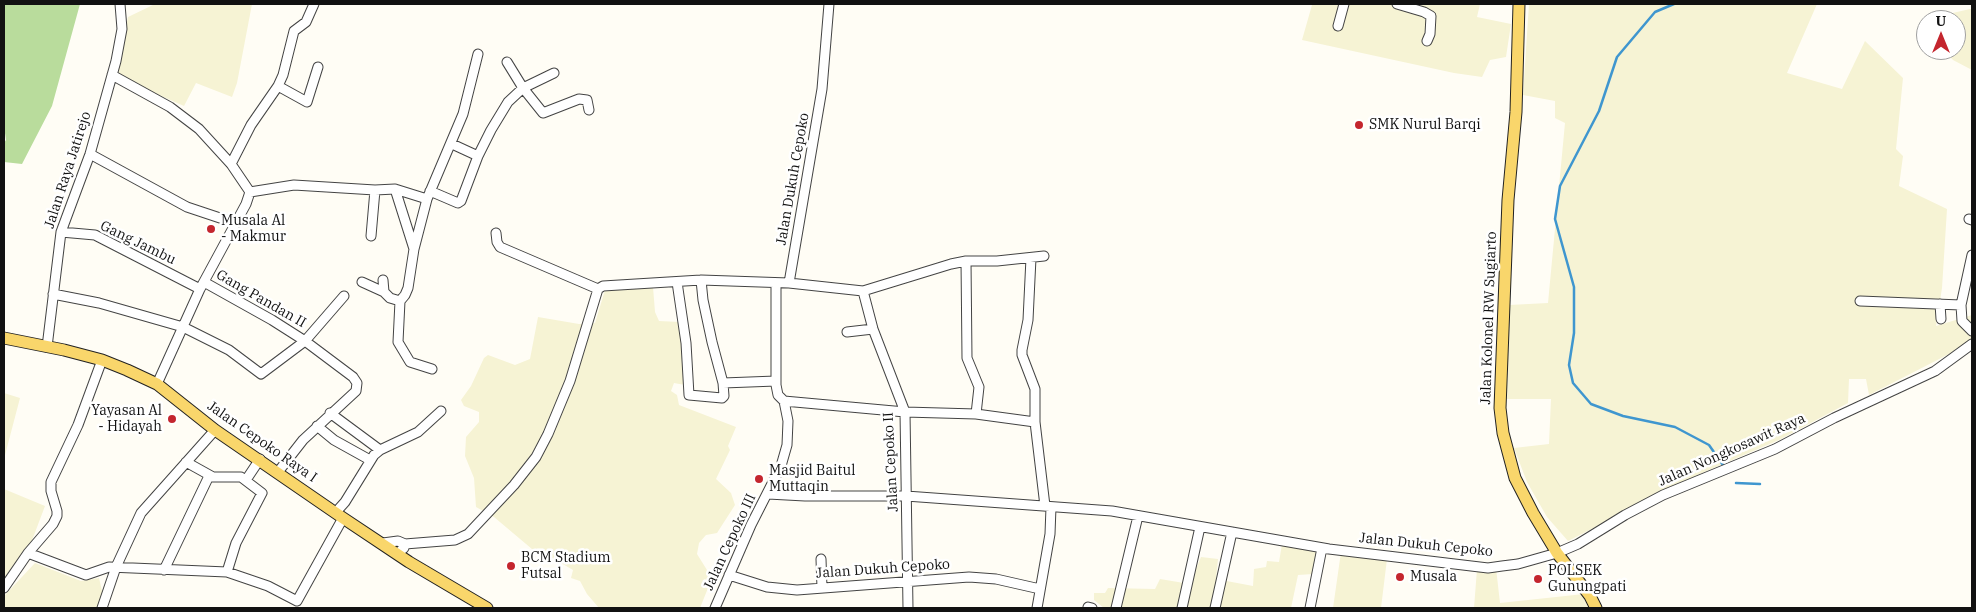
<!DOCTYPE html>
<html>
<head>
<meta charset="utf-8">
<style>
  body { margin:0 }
  #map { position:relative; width:1976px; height:612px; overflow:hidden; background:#fffdf5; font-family:"IBM Plex Serif",serif }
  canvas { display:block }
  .frame { position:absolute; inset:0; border:5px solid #111; pointer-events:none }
  .north { position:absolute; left:1916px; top:10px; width:50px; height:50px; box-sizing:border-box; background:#fff; border:1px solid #a0a0a0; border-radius:50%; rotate:0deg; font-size:14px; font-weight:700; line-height:20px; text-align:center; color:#111 }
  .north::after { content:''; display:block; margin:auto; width:18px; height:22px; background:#c4262e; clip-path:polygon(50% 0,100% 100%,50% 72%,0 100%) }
</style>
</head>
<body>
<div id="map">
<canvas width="1976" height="612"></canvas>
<div class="frame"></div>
<div class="north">U</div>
</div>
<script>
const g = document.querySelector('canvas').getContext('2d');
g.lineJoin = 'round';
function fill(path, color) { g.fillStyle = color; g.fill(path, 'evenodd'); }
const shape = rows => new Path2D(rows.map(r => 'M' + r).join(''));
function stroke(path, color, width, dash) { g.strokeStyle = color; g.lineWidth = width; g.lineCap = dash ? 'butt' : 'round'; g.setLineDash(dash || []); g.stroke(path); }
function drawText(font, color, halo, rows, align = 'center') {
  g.font = font + ' "IBM Plex Serif",serif'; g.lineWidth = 5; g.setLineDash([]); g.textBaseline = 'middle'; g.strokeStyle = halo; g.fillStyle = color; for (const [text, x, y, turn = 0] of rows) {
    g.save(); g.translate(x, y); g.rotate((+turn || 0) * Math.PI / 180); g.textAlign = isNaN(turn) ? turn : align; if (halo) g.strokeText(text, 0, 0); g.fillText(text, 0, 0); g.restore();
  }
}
fill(shape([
  [155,4,252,4,237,83,232,97,196,83,184,106,116,76,128,17],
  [1317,4,1480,4,1477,17,1511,24,1506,57,1490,60,1482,77,1454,73,1302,40,1312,5],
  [1529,4,1817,4,1787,73,1842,89,1865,41,1903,78,1896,149,1903,156,1899,186,1947,209,1942,288,1936,326,1972,315,1972,339,1949,354,1869,395,1866,379,1849,379,1848,403,1779,440,1702,473,1568,541,1547,517,1527,482,1514,448,1549,444,1551,399,1507,399,1509,305,1548,303,1565,123,1555,118,1555,101,1523,95],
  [1970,9,1972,9,1972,70,1953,60,1944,50,1956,50,1956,20,1931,20,1931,18],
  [653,287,655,312,659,321,680,322,685,385,674,383,671,391,677,395,679,405,736,427,728,446,730,450,716,479,731,493,735,505,717,533,706,535,699,543,697,554,712,578,700,608,599,608,587,594,580,581,571,578,573,570,549,556,545,560,494,517,476,507,474,478,465,456,466,437,479,422,479,412,464,406,461,400,471,386,484,358,488,355,515,365,530,359,538,317,579,324,595,323,605,290],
  [4,393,20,398,4,459],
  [4,489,45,506,28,551,4,584],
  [1282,544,1319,548,1313,574,1298,575,1291,608,1104,608,1094,600,1094,593,1105,593,1108,588,1155,589,1160,579,1190,584,1201,557,1218,559,1216,579,1253,586,1254,569,1266,567,1267,561,1279,562],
  [1341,552,1387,559,1381,608,1333,608],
  [35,563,81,581,99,578,106,608,4,608,5,595],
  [1496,568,1500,603,1584,594,1594,608,1474,608,1477,569]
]), '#f6f3d4');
fill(shape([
  [4,4,80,4,52,106,22,164,4,162,4,143,6,140,4,126]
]), '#b9dc9c');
stroke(shape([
  [1674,4,1655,12,1617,57,1599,111,1560,186,1555,219,1574,287,1574,333,1569,365,1573,383,1591,404,1623,416,1675,427,1709,445,1723,465],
  [1736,483,1760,484]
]), '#3f96cf', 2.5);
const minor = shape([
  [1397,4,1424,12,1431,16,1430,34,1427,41],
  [1338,26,1344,4],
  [507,62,523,88,543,113,579,99,587,100,589,110],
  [112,75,170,107,199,129,231,164,250,192,246,204,200,289,157,384],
  [278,86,283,75,294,31,306,22,314,4],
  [452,144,478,156,491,130,508,102,523,88,554,73],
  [90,154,187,207,235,223],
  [231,164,251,125,278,86,307,102,318,67],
  [395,189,427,199],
  [375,190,395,189,414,249,427,199,463,114,478,54],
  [430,191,458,203,461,201,478,156],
  [250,192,294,185,375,190,371,236],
  [1969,219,1972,220],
  [61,232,95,235,200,289],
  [496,233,497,242,500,247,598,289],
  [414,249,408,288,405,295,400,301,398,342,410,362,432,369],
  [1031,258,1028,320,1022,350,1022,355,1035,389,1035,422,1045,506],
  [966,261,967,358,979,387,976,414],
  [383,280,384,292],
  [204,282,272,320,305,341,353,377,357,383,356,391,303,440,278,472],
  [362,282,384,292,390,298,400,301],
  [677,282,686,343,689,395,722,398,724,396,723,383,712,342,703,300,701,280],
  [776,283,776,385,778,395,784,401],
  [789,283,822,89,829,4],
  [863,291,873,329,905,412,908,608],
  [53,294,99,303,183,327,229,350,261,374,305,341,344,296],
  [1860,301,1961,305,1972,255],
  [1940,304,1941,319],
  [1961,305,1962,321,1972,331],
  [847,332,873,329],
  [47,347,61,232,90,154,116,61,122,29,120,4],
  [723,383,776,381],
  [784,401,905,412,976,414,1035,422],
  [330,413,380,450],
  [317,426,334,440,370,460],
  [186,462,213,477,241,477,262,493,236,543,227,572],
  [246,480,260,459],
  [768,494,805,496,906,496,1112,511,1329,549,1488,568,1502,566,1518,564,1557,553,1578,544,1625,515,1663,495,1775,449,1834,418,1935,371,1972,344],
  [336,512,345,502,374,455,380,450,418,432,441,411],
  [383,543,398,541,405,544],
  [28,553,86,575,109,567,227,572,268,586,297,601,343,518],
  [398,553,404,548,405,544,455,540,468,534,514,485,536,457,548,434,570,381,598,289,603,286,701,280,789,283,863,291,951,264,966,261,997,261,1044,256],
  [821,559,822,588],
  [164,570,209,476],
  [729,575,767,587,797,590,969,577,996,579,1040,589],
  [4,588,28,553,53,524,57,516,57,511,51,491,51,482,78,425,102,360],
  [1088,607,1092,608],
  [102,608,116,567,141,513,215,430],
  [715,608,751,525,781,466,787,445,788,421,784,401],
  [1037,608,1050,534,1051,507],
  [1116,608,1138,516],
  [1182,608,1200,527],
  [1215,608,1232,532],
  [1310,608,1322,548]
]);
const major = shape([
  [1519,4,1516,112,1508,200,1500,408,1503,433,1515,478,1533,513,1557,553,1590,596,1596,608],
  [4,338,64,350,102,360,127,370,157,384,215,430,343,518,409,562,487,608]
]);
stroke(minor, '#444', 11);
stroke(major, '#222', 13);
stroke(minor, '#fff', 9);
stroke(major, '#f9d66b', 11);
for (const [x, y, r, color] of [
  [1359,125,5,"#c4262e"],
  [211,229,5,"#c4262e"],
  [172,419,5,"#c4262e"],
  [759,479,5,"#c4262e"],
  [511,566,5,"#c4262e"],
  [1400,577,5,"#c4262e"],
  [1538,579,5,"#c4262e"]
]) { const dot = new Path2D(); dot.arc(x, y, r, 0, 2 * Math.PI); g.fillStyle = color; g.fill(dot); stroke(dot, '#fff', 2); }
drawText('14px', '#111', '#fff', [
  ["SMK Nurul Barqi",1369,125],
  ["Musala Al",221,221],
  ["- Makmur",221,237],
  ["Yayasan Al",162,411,"right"],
  ["- Hidayah",162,427,"right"],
  ["Masjid Baitul",769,471],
  ["Muttaqin",769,487],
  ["BCM Stadium",521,558],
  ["Futsal",521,574],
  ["POLSEK",1548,571],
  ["Gunungpati",1548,587],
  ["Musala",1410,577]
], 'left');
drawText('14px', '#111', '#fff', [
  ["Jalan Raya Jatirejo",68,170,-72],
  ["Jalan Dukuh Cepoko",793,179,-80],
  ["Gang Jambu",138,243,26],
  ["Gang Pandan II",261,299,30],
  ["Jalan Kolonel RW Sugiarto",1489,318,-88],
  ["Jalan Cepoko Raya I",262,442,35],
  ["Jalan Nongkosawit Raya",1732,450,-24],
  ["Jalan Cepoko II",891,462,-93],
  ["Jalan Cepoko III",730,542,-65],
  ["Jalan Dukuh Cepoko",1426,545,6],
  ["Jalan Dukuh Cepoko",883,569,-4]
]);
</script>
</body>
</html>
